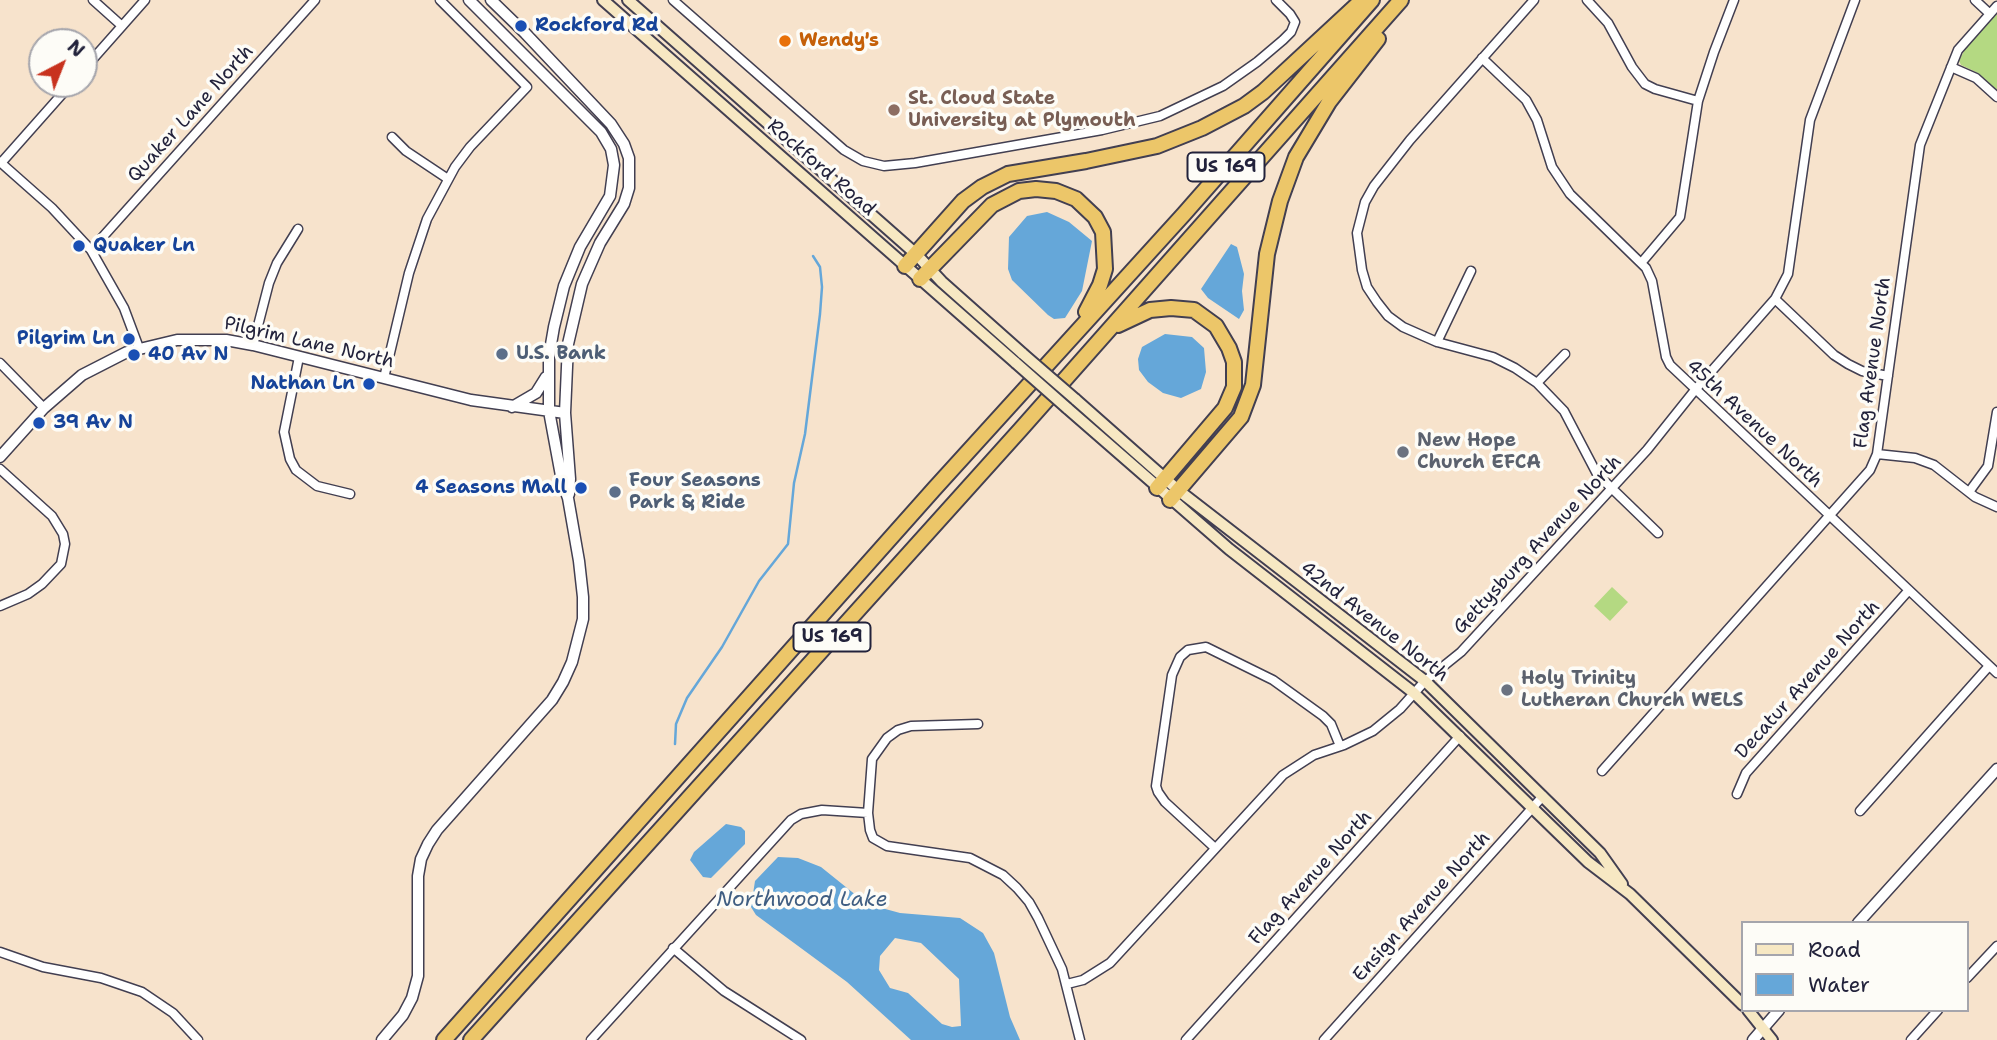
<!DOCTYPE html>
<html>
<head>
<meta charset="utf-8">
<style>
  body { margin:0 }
  #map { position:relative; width:1997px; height:1040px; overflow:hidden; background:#f7e3cc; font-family:"Shantell Sans",sans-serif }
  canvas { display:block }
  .legend { position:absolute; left:1741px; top:921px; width:228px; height:91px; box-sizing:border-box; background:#fdfcf7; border:2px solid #a5a5ac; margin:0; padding:9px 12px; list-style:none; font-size:21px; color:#22223b }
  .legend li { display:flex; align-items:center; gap:14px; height:35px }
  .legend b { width:35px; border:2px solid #a5a5ac }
  .north { position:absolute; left:28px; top:28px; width:70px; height:70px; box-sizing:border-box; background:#fdfcf7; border:2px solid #a5a5ac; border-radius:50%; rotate:42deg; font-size:19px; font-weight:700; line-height:28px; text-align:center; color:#22223b }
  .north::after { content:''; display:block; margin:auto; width:24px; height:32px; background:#c8321e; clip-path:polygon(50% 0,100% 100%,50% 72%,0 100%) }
</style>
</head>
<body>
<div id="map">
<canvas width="1997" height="1040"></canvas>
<ul class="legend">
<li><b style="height:9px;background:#f7e8c3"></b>Road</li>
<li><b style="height:19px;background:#65a7d9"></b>Water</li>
</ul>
<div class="north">N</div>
</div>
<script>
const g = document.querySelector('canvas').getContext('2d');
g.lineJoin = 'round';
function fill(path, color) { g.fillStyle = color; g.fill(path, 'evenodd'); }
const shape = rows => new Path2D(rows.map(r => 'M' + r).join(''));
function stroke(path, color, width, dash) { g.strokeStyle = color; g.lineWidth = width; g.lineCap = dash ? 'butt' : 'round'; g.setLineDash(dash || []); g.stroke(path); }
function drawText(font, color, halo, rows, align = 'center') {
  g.font = font + ' "Shantell Sans",sans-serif'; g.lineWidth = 7; g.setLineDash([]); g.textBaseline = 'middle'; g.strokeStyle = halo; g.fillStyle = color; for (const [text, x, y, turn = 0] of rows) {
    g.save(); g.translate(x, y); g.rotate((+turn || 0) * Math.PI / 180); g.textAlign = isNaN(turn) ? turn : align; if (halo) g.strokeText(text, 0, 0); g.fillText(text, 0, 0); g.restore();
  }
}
fill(shape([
  [1997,14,1997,90,1978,73,1961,65,1959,61,1965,49],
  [1612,587,1628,602,1610,621,1594,606]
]), '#b4d982');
fill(shape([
  [1047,212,1069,222,1092,241,1082,291,1065,318,1054,319,1048,315,1012,280,1008,269,1009,237,1027,216],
  [1231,244,1237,247,1244,274,1242,291,1244,310,1239,319,1208,298,1201,289],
  [1165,334,1192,337,1204,348,1206,372,1201,389,1181,398,1163,393,1148,382,1139,370,1138,359,1142,347],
  [726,824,741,827,745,831,745,844,711,878,703,877,690,860,694,852],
  [778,857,798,858,821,867,867,904,900,913,960,918,983,933,994,953,1010,1017,1020,1040,911,1040,847,982,756,915,751,907,755,881],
  [895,938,921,943,959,979,961,1026,952,1027,942,1024,908,993,890,988,879,970,880,956]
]), '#65a7d9');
stroke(shape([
  [675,744,676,724,687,698,722,647,759,581,788,544,794,483,805,434,820,314,822,287,820,267,813,256]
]), '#65a7d9', 2.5);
const minor = shape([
  [93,0,122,26],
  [673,0,844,150,863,161,884,166,915,163,1102,130,1160,116,1223,86,1257,62,1283,40,1291,32,1295,22,1290,14,1276,0],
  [1534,0,1410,140,1374,186,1365,202,1357,233,1362,270,1367,287,1377,302,1388,316,1403,327,1437,342,1493,357,1515,368,1537,383,1564,411,1597,474,1658,533],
  [1587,0,1608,23,1632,67,1645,84,1655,89,1698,101],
  [1975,0,1990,14],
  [1482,58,1526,100,1537,120,1552,167,1570,194,1646,268,1652,281,1666,357,1670,365,1997,673],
  [1951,67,1976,78,1997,97],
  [84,69,145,0],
  [392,137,406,151,448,179],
  [0,162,52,208,91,250,124,308,139,348],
  [1,163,71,84],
  [91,250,315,0],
  [1642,262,1680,217,1698,101,1714,52,1734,0],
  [1775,299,1834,355,1848,364,1862,371,1888,376],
  [1437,342,1471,271],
  [253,345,269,283,277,263,298,229],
  [299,357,284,432,290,459,296,470,317,486,350,494],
  [0,363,44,408],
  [384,378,409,273,427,219,455,167,470,147,527,87,440,0],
  [1537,383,1565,354],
  [1877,454,1915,458,1934,465,1975,497,1997,507],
  [0,469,52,516,63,534,65,544,61,564,42,584,28,594,0,606],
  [1969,492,1988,466,1997,412],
  [978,724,911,726,898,730,887,738,872,759,868,813,870,830,873,838,887,846,970,858,1003,875,1017,888,1029,902,1038,918,1062,969,1080,1040],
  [1602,771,1870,470,1877,454,1920,145,1958,50,1997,6],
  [1737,794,1746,773,1909,590],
  [1860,811,1989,666],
  [1215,848,1165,802,1158,792,1156,786,1172,675,1180,657,1188,650,1206,647,1273,680,1323,716,1331,724,1340,746],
  [673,948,724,991,801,1040],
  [0,952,43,967,101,978,142,992,173,1013,198,1040],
  [1967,978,1997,946],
  [1067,984,1083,980,1110,963,1283,775,1314,755,1344,745,1373,731,1400,709,1425,681,1461,652,1647,450,1695,390,1775,299,1788,274,1810,120,1855,0],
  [591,1040,791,820,801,814,822,810,868,813],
  [1186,1040,1460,736],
  [1324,1040,1543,796],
  [1911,1040,1938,1010]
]);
const tertiary = shape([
  [491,0,525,33,611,124,624,144,629,158,629,188,624,204,600,243,582,284,568,344,565,413,570,479,569,494],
  [512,407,536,393,546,377],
  [0,457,44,408,82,375,127,352,177,340,226,340,253,345,471,400,565,413],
  [1858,923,1997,769],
  [382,1040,403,1015,412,998,418,976,418,876,421,859,428,844,437,830,552,700,563,682,572,662,583,619,583,597,579,561,568,498,562,481,549,411,549,356,554,327,564,286,580,247,610,196,614,165,611,149,601,132,469,0],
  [1753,1040,1779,1010]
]);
const secondary = shape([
  [603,0,1016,363],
  [628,0,916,254,942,282,1023,354],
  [1075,399,1178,490,1425,681,1600,853,1622,884],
  [1067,408,1229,549,1414,693,1588,862,1630,894,1743,1005],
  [1748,1010,1772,1040]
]);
const motorway = shape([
  [905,266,963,201,982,187,1008,174,1086,161,1157,146,1202,128,1244,106,1263,92,1359,3],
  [920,279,992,205,1019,191,1036,189,1056,191,1076,199,1095,217,1103,232,1105,269,1100,285,1086,312],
  [1118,325,1150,310,1171,308,1194,310,1216,326,1229,348,1234,362,1234,387,1225,408,1157,488],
  [1170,500,1241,417,1253,385,1267,254,1280,201,1296,157,1329,102,1378,39],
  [444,1040,935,488,1184,214,1372,0],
  [471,1040,1021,429,1401,0]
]);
stroke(minor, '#423f51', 11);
stroke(tertiary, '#423f51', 13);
stroke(secondary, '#423f51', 14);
stroke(motorway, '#423f51', 18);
stroke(minor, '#fff', 8);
stroke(tertiary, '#fff', 10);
stroke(secondary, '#f7e8c3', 10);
stroke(motorway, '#ecc669', 14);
const secondaryBridge = shape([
  [1023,354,1075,399],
  [1016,363,1067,408]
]);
stroke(secondaryBridge, '#423f51', 14, []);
stroke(secondaryBridge, '#f7e8c3', 10);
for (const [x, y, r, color] of [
  [521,26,7,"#1a4fb4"],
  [785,41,7,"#e8710a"],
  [894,110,7,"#8d6e63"],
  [79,246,7,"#1a4fb4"],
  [129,339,7,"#1a4fb4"],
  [502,354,7,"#5c6f8a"],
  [134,355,7,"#1a4fb4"],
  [369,384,7,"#1a4fb4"],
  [39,423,7,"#1a4fb4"],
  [1403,452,7,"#6b7280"],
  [581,488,7,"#1a4fb4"],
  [615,492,7,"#5c6f8a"],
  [1507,690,7,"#6b7280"]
]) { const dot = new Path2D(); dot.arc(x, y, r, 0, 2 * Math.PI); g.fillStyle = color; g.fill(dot); stroke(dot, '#fdfcf7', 2.5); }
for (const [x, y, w] of [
  [1226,167,77],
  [832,637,77]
]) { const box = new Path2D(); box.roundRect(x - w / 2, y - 14.5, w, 29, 5); g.fillStyle = '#fdfcf7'; g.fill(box); stroke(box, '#22223b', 2); }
drawText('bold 18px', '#22223b', null, [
  ["US 169",1226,167],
  ["US 169",832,637]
]);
drawText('bold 19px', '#164399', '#fdfcf7', [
  ["Rockford Rd",535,26],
  ["Quaker Ln",93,246],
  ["Pilgrim Ln",115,339,"right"],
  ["40 Av N",148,355],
  ["Nathan Ln",355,384,"right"],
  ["39 Av N",53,423],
  ["4 Seasons Mall",567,488,"right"]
], 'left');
drawText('bold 19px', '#c56008', '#fdfcf7', [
  ["Wendy's",799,41]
], 'left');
drawText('bold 19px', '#785e54', '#fdfcf7', [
  ["St. Cloud State",908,99],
  ["University at Plymouth",908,121]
], 'left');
drawText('19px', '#22223b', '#fdfcf7', [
  ["Quaker Lane North",191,114,-48],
  ["Rockford Road",821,168,41],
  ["Pilgrim Lane North",309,343,13],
  ["Flag Avenue North",1873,363,-82],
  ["45th Avenue North",1754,424,43],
  ["Gettysburg Avenue North",1538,545,-47],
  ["42nd Avenue North",1374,622,38],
  ["Decatur Avenue North",1808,680,-48],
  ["Flag Avenue North",1311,878,-48],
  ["Ensign Avenue North",1422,907,-48]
]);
drawText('bold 19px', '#4e5e75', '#fdfcf7', [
  ["U.S. Bank",516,354],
  ["Four Seasons",629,481],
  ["Park & Ride",629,503]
], 'left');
drawText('bold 19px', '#5b616d', '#fdfcf7', [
  ["New Hope",1417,441],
  ["Church EFCA",1417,463],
  ["Holy Trinity",1521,679],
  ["Lutheran Church WELS",1521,701]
], 'left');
drawText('italic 21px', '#405e82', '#fdfcf7', [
  ["Northwood Lake",802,901]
]);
</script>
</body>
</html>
